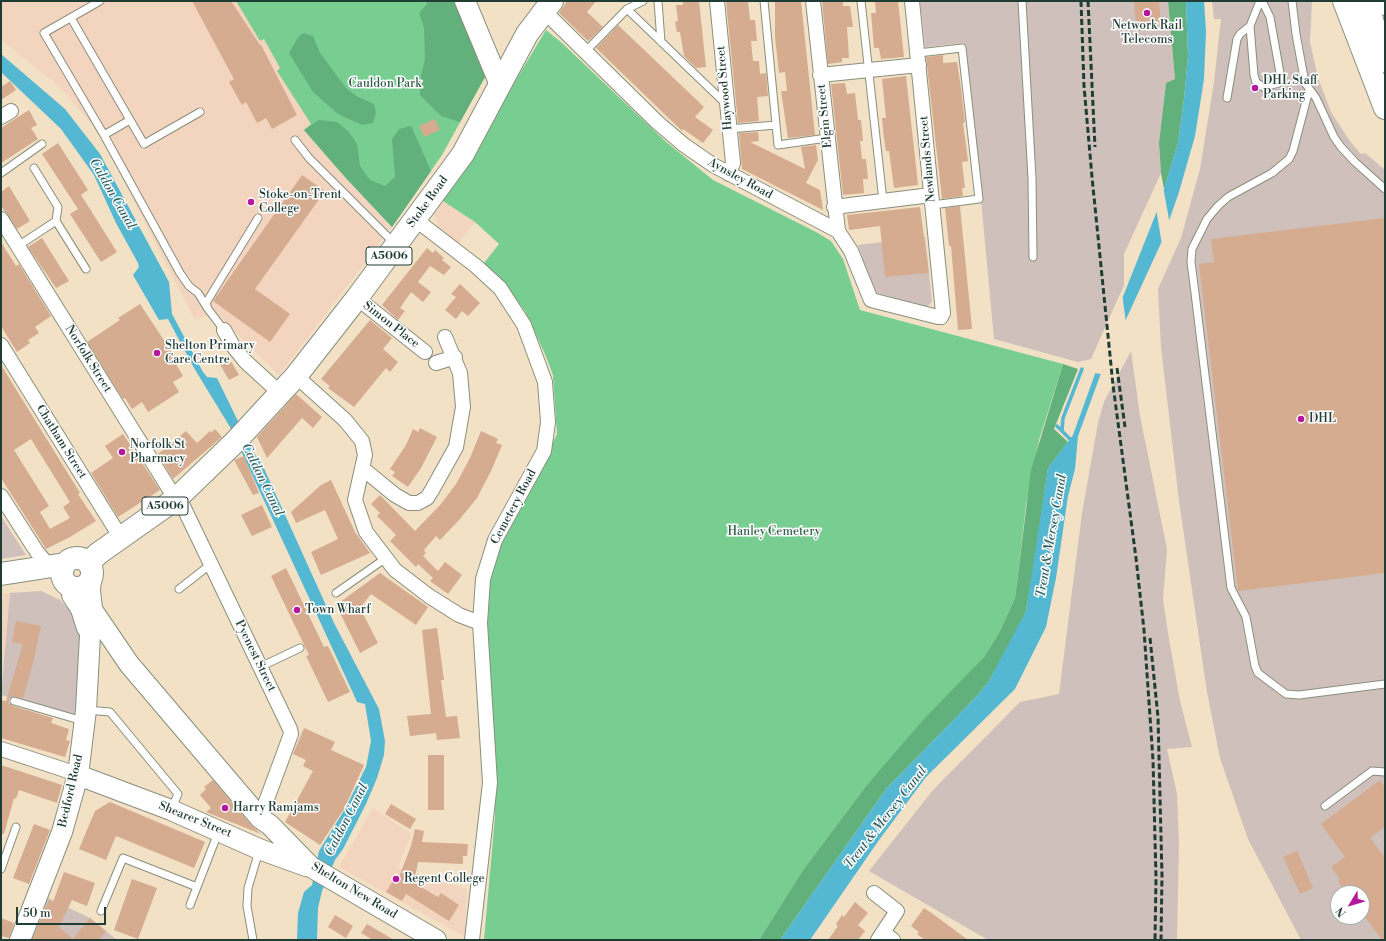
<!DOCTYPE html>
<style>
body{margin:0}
#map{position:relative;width:1386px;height:941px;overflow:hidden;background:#f2e1c5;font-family:"Libre Bodoni",serif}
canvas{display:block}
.frame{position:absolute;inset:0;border:2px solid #1f3d34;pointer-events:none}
.north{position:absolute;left:1330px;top:885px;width:40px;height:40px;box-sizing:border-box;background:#fff;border:1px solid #a5b1ae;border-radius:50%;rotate:232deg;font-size:11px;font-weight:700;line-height:16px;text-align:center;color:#1f3d34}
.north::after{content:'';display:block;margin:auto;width:14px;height:18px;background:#b5179e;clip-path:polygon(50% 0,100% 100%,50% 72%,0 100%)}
.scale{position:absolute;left:16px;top:907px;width:90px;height:18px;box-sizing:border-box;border:2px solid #1f3d34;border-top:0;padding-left:5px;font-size:12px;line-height:14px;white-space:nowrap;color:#1f3d34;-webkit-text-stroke:3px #fff;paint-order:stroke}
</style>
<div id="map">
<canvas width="1386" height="941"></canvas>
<div class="frame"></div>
<div class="north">N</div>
<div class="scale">50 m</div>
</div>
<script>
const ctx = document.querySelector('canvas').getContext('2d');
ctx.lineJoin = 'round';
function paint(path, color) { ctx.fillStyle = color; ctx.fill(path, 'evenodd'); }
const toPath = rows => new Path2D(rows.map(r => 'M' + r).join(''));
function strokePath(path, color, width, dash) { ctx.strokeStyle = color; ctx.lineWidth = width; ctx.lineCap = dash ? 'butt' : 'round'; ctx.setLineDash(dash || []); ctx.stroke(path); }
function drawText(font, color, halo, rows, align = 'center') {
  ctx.font = font + ' "Libre Bodoni",serif'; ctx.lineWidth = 3; ctx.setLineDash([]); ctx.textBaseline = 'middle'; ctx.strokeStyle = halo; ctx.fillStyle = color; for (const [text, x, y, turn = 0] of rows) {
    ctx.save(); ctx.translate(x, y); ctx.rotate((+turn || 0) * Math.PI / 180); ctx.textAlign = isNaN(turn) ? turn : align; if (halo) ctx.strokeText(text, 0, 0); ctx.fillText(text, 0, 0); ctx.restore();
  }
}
paint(toPath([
 [1,1,236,1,260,41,264,39,280,68,277,71,311,124,305,130,345,177,392,227,279,375,215,312,195,320,109,153,92,125,60,87,1,40],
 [443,201,475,222,458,244,436,228,437,219,433,214],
 [10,593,1,695,1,594],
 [373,808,411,834,398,868,467,889,465,937,339,867]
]), '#f3d4bf');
paint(toPath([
 [920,1,1168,1,1175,79,1166,83,1159,143,1161,173,1124,254,1124,285,1091,359,1078,362,994,339,974,125,964,46,964,43,925,47],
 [1212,1,1312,1,1310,42,1318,78,1331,112,1349,140,1361,154,1365,153,1385,170,1385,940,1301,940,1248,839,1220,758,1207,692,1179,501,1161,347,1158,289,1181,238,1200,169,1214,82,1221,19,1214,19],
 [1338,893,1362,893,1362,917,1338,917],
 [925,237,932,301,927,307,874,292,858,245],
 [1131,351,1140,416,1167,549,1163,599,1168,633,1180,701,1192,747,1167,749,1177,794,1179,844,1177,940,988,940,869,871,933,790,1020,702,1059,694,1082,513,1098,423,1104,402],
 [1,516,26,555,1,559],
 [41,591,60,600,74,615,79,624,81,662,75,717,1,695,10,593],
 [48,898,90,918,117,940,29,940]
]), '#cfc0bb');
paint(toPath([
 [236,1,455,1,485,77,442,155,392,227,345,177,304,130,311,124,277,71,280,68,264,39,260,41],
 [546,30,562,43,665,141,713,180,816,232,831,241,843,259,860,310,1063,364,1039,440,1026,505,1015,598,999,633,984,657,866,786,803,870,759,940,484,940,495,817,495,756,486,614,489,588,493,563,502,538,535,479,557,434,553,375,545,354,525,311,501,280,484,263,499,244,475,222,443,201]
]), '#78cd91');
paint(toPath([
 [427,1,455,1,485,77,460,122,441,116,420,95,420,81,425,59,424,28,419,13,427,4],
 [1168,1,1186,1,1188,56,1184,99,1178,143,1164,189,1161,173,1159,143,1166,83,1175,79],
 [303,33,313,36,320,53,346,88,358,97,374,104,376,113,373,123,362,125,338,114,313,92,289,53,299,36],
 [319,120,337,122,349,132,357,144,360,166,370,180,385,186,395,177,392,139,399,129,411,126,431,171,392,227,345,177,304,130],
 [1063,364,1078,369,1054,429,1068,442,1048,468,1034,566,1026,611,1021,623,989,681,977,696,886,789,780,940,759,940,803,870,866,786,924,719,984,657,999,633,1015,598,1031,470]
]), '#62b07b');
paint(toPath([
 [1186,1,1204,1,1206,32,1204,79,1195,136,1179,192,1162,241,1100,376,1078,436,1075,469,1068,496,1056,578,1046,627,1015,689,926,777,879,840,810,940,780,940,886,789,977,696,989,681,1026,611,1048,468,1073,435,1122,299,1157,211,1178,143,1184,99,1188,56],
 [1,54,65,109,100,154,169,282,172,314,203,372,207,377,217,378,253,452,262,464,334,623,379,709,385,741,384,755,377,778,366,804,343,849,335,860,322,891,318,908,317,940,297,940,298,913,304,892,312,885,319,851,345,809,366,767,371,741,365,704,357,702,353,693,230,427,194,368,168,319,159,320,133,275,139,267,138,263,116,223,94,175,61,129,1,72]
]), '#55b8d3');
paint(toPath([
 [1163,186,1170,225,1162,245,1156,208],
 [1122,293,1126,323,1101,378,1101,374,1094,373]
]), '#f2e1c5');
strokePath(toPath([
 [1057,426,1072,441],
 [1062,431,1063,418,1082,369]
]), '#55b8d3', 3.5);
paint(toPath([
 [192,1,231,1,260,45,261,45,297,115,272,129,266,118,257,123,246,102,242,105,229,82,234,79],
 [567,1,596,1,587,12,603,27,588,41,559,13],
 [683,1,699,1,706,67,696,68,684,56,680,32,677,32,675,22,678,21,676,5,683,5],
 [726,1,748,1,750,20,755,20,757,41,751,41,753,61,759,61,760,74,766,73,768,96,757,97,759,121,738,123],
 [775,1,801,1,815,135,788,138,781,91,787,91,785,72,779,73,775,37],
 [822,1,843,1,843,6,850,6,853,27,847,27,849,58,842,58,842,62,828,64],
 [875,1,898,1,904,57,881,59,879,48,874,48,871,13,876,13],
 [1134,1,1159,1,1161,25,1136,27],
 [618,25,704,107,695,117,713,130,703,143,683,129,682,131,596,48],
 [943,55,943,63,957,62,961,88,965,122,963,123,968,161,962,162,965,188,962,188,963,196,942,199,926,57],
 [906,76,918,185,894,188,889,151,886,151,884,139,882,118,886,118,882,79],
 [10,81,16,90,1,100,1,87],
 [845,83,847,94,855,93,858,120,861,120,863,141,860,141,862,159,866,159,868,179,863,179,864,193,843,195,831,84],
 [29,110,37,125,31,128,38,139,1,163,1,128],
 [435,119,440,130,424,137,419,126],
 [758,132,759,141,750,142,805,169,801,147,816,145,818,160,806,183,820,190,823,210,742,169,739,133],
 [58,143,88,190,81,195,117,252,101,262,70,214,78,209,42,154],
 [302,175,325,191,255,289,290,314,270,342,213,301],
 [9,186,30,221,17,229,1,206,1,192],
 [960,206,972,329,958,330,951,246,949,246,945,208],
 [920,207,929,273,885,277,880,226,849,230,847,215],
 [1385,218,1385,573,1238,591,1199,264,1214,262,1211,239],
 [42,238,69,281,56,288,28,247],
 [1,242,16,266,19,264,51,316,35,327,39,333,28,340,30,343,17,352,1,326],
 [427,248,433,253,435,250,444,258,442,260,451,267,444,275,430,266,418,282,431,292,423,302,411,292,400,308,405,311,398,320,382,305],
 [460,284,480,303,468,316,462,311,456,319,445,310,456,297,451,294],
 [140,304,179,363,176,364,183,376,173,382,179,392,148,412,142,402,132,409,125,398,123,399,87,342,120,320,118,318],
 [370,320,392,338,383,349,398,362,390,372,386,368,354,407,328,388,330,386,321,379],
 [228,356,239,375,229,380,218,361],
 [1,365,80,493,78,494,96,521,70,537,46,549,1,478],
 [31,439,70,502,63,507,70,518,50,529,40,512,49,506,14,450],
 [296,394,322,417,313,428,302,418,267,458,257,437],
 [420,428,437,437,421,468,408,487,392,476,395,472,390,469,406,445,413,429,418,432],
 [215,429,222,437,173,479,158,454,186,431,197,443,210,431,212,432],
 [481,431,498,439,496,443,502,445,492,469,477,498,459,520,440,540,436,536,424,550,426,553,423,556,438,571,445,562,462,575,448,594,430,581,433,578,418,564,416,567,390,541,396,535,377,516,380,513,371,504,380,495,415,531,441,504,456,484,470,458],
 [123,434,160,490,118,517,91,473,113,458,105,446],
 [244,456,259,493,253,495,234,460],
 [331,480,355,532,370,553,321,575,311,552,338,539,325,510,296,523,291,512,321,485],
 [262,505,272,527,252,536,241,515],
 [286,568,324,647,328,646,350,692,328,702,306,656,309,655,271,576],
 [380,573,428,607,416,625,371,594,360,608,378,643,360,653,336,605],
 [16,621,41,626,33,663,23,698,12,696,9,699,9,703,13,706,53,718,51,723,69,729,66,740,70,741,65,757,1,738,1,700,6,701,23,644,12,642],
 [437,628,444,680,441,680,446,717,457,716,460,738,437,740,436,733,410,736,407,716,431,714,422,630],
 [304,728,335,742,331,750,364,765,344,809,320,845,285,822,313,771,303,766,306,760,293,754],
 [428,755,444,755,444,810,428,810],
 [1,765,62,785,57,803,19,790,16,799,14,798,4,834,1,834],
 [213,780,251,825,261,834,206,812,211,808,200,795,206,789,204,787],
 [1380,780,1385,787,1385,827,1370,838,1385,858,1385,940,1382,940,1362,913,1362,893,1347,893,1338,881,1340,879,1331,867,1345,857,1321,824],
 [110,802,205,842,194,868,116,836,106,860,79,849,95,811],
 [391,804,416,819,410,829,385,814],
 [34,824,50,830,29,884,13,878],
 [415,829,424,831,422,842,468,844,467,856,463,856,463,864,418,862,414,883,438,897,441,893,459,905,449,921,406,894,402,901,386,892,396,876,399,877,411,846],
 [1297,851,1313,888,1300,894,1283,857],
 [64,872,95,883,87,906,72,900,59,927,73,939,90,918,106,931,99,940,32,940,49,900,53,902],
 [132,879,157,888,138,939,114,930],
 [855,902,868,913,858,925,865,931,858,940,828,940,838,926,836,924,842,915,844,917],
 [924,908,933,914,968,940,925,940,917,934,919,932,911,926],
 [335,915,353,926,346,938,328,927],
 [1,918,14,923,9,938,1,936],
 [367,924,394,940,373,940,361,933]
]), '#d5ac90');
const lane = toPath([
 [100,1,44,33,104,135,130,120],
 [643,1,627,9,726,104],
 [658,1,661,42],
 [764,1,778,145,827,138],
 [861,1,883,201],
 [1022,1,1032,178,1033,257],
 [1260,1,1250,26,1254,75,1256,82,1263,87,1279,83,1280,73,1270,17,1262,1],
 [1292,1,1296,34,1305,83,1316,98,1334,137,1341,147,1355,162,1385,189],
 [71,18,144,144,200,112],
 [586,51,627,9],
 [918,53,962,48,979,199,932,205],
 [1309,90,1293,151,1289,159,1272,173,1228,197,1218,206,1207,219,1192,249,1191,262,1195,293,1231,588,1246,617,1255,666,1258,673,1286,694,1299,695,1385,684],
 [1227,98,1237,39,1240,34,1250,26],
 [729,129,776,125],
 [104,135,180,273,189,286,198,293,208,309],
 [295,140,309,158,395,244],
 [34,168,58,207,56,221],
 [1,173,42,144],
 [18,246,56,221,86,269],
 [224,330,208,309,206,303,258,218],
 [179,589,211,564],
 [336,593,386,558],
 [260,667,300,648],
 [14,701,83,721],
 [87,710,110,712,178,794,172,808],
 [1325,806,1372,771,1385,772],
 [1,869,16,827],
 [190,905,218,833],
 [101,911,123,858,197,887],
 [253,940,247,906,248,888,259,851]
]);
const street = toPath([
 [717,1,733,163,729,174],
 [813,1,838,231],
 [544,11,657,122,684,145,713,165,838,231,851,251,871,300,938,317,941,317,943,313,912,1],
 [820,75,919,65],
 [1,117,11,111],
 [834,207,931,195],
 [1,219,170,490,183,506,290,729,291,734,260,818],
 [416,220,476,266,500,288,524,325,545,382,548,422,544,451,495,540,483,579,480,623,490,783,472,940],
 [357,298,425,352],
 [224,330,233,346,245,361,281,394],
 [1,345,121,538],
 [436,363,455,357],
 [296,376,345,420,362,441,365,455,355,500,366,532,395,570,429,596,459,615,480,623],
 [362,468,395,495,409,503,418,503,427,498,432,490,456,447,463,407,460,373,445,337],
 [1,496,37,552,48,565],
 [1,749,71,772],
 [874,893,897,911,878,940],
 [883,932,893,940]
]);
const secondary = toPath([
 [465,1,500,85],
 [72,587,72,595,81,609,87,628],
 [93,611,129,664,260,818,270,825,311,867,436,940],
 [78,775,171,810,259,849,306,866],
 [20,940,62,832,78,775,86,710,90,635,94,625,90,591,91,577]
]);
const primary = toPath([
 '62 573a15 15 0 1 1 30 0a15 15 0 1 1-30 0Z',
 [88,563,99,553,177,498,235,442,296,376,357,298,463,154,527,34,552,1],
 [1,574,65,564]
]);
const highway = toPath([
 [1344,1,1385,108],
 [1366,1,1385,61],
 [1384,1,1385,4]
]);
strokePath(lane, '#888f7c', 9);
strokePath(street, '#888f7c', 16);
strokePath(secondary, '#888f7c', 22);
strokePath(primary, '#888f7c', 24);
strokePath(highway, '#888f7c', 24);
strokePath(lane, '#fff', 7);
strokePath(street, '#fff', 14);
strokePath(secondary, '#fff', 20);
strokePath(primary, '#fff', 22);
strokePath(highway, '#fff', 22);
strokePath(toPath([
 [1081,1,1084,86,1092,177,1113,385,1136,558,1144,630,1153,760,1156,878,1155,940],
 [1088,1,1095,147],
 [1117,368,1125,427],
 [1150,638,1158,717,1162,876,1161,940]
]), '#1f3d34', 3, [6, 3]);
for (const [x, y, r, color] of [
 [1147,13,4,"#b5179e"],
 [1255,88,4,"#b5179e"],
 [251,202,4,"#b5179e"],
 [157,353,4,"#b5179e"],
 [1301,419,4,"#b5179e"],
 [122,452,4,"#b5179e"],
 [297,610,4,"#b5179e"],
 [225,808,4,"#b5179e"],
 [396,879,4,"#b5179e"]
]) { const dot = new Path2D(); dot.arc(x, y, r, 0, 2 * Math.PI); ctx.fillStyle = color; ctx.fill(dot); strokePath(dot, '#fff', 1.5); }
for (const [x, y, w] of [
 [389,256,46],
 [165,506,46]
]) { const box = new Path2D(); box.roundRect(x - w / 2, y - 9, w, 18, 3); ctx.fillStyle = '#fff'; ctx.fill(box); strokePath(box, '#1f3d34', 1); }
drawText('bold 11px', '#1f3d34', null, [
 ["A5006",389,256],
 ["A5006",165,506]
]);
drawText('12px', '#1f3d34', '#fff', [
 ["Network Rail",1147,26,"center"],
 ["Telecoms",1147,40,"center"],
 ["DHL Staff",1263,81],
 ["Parking",1263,95],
 ["Stoke-on-Trent",259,195],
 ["College",259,209],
 ["Shelton Primary",165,346],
 ["Care Centre",165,360],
 ["DHL",1309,419],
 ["Norfolk St",130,445],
 ["Pharmacy",130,459],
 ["Town Wharf",305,610],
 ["Harry Ramjams",233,808],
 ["Regent College",404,879]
], 'left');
drawText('12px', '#35614b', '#fff', [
 ["Cauldon Park",385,84],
 ["Hanley Cemetery",774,532]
]);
drawText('12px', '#1f3d34', '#fff', [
 ["Haywood Street",725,88,-95],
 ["Elgin Street",825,116,-96],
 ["Newlands Street",928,159,-95],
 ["Aynsley Road",740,179,29],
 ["Stoke Road",428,202,-54],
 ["Simon Place",391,325,38],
 ["Norfolk Street",88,359,58],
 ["Chatham Street",61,442,58],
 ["Cemetery Road",514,507,-62],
 ["Pyenest Street",255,656,64],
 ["Bedford Road",71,791,-77],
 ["Shearer Street",195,820,22],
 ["Shelton New Road",354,891,31]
]);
drawText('italic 13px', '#2f6264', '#fff', [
 ["Caldon Canal",112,194,60],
 ["Caldon Canal",262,480,64],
 ["Trent & Mersey Canal",1052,536,-80],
 ["Trent & Mersey Canal",886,818,-52],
 ["Caldon Canal",347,820,-63]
]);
</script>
